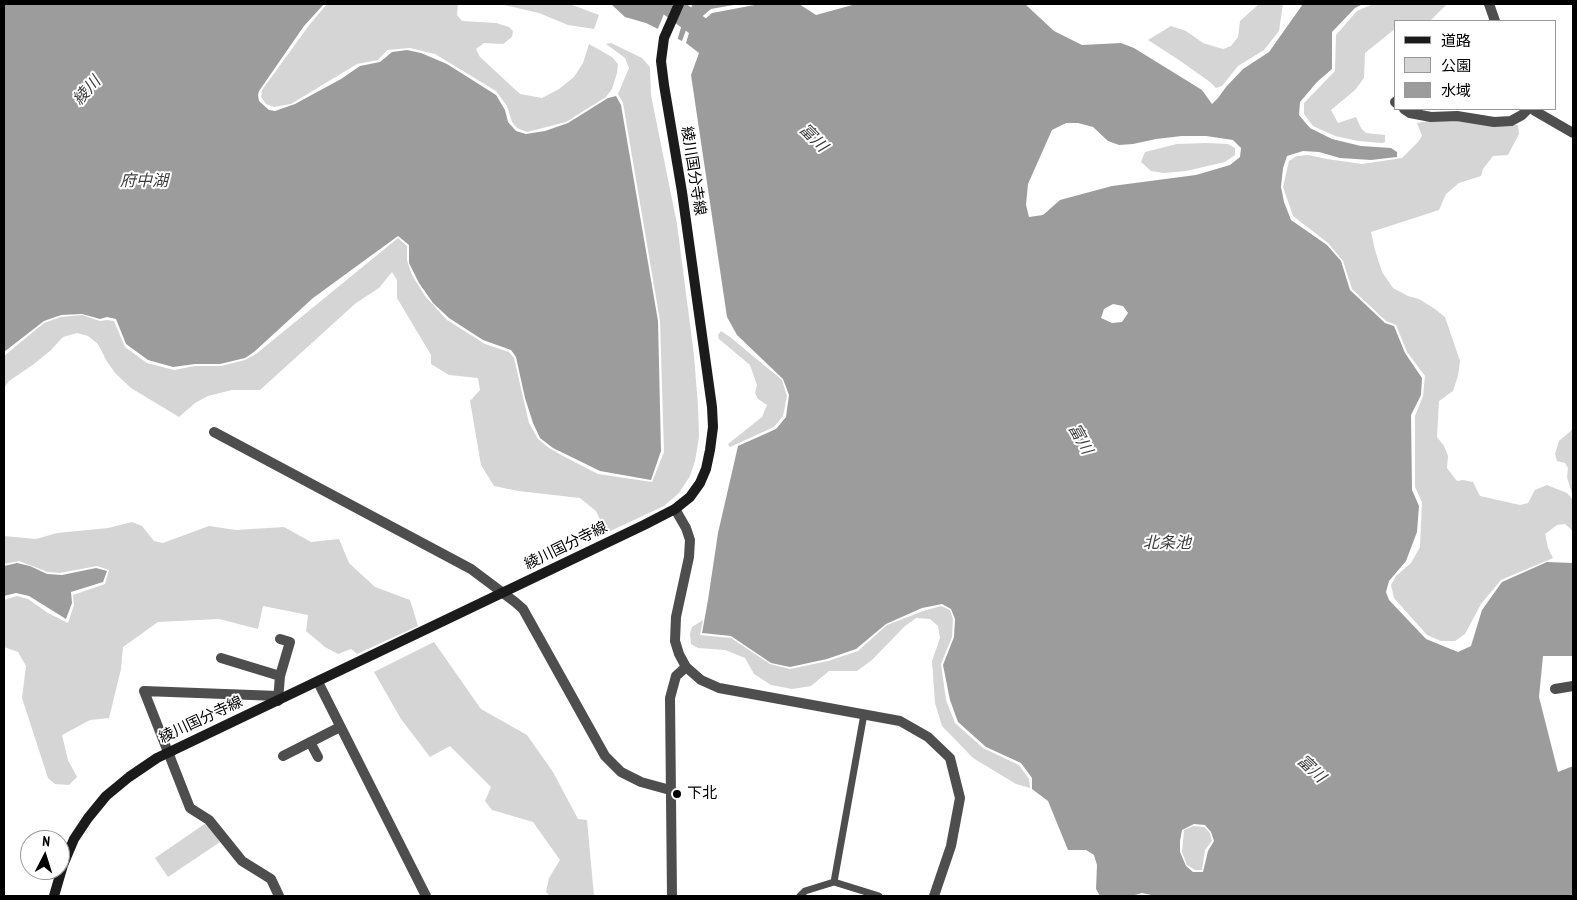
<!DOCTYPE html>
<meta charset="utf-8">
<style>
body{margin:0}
#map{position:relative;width:1577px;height:900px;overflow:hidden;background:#fff;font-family:"PT Sans Narrow","Noto Sans JP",sans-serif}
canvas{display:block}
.frame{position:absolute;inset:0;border:5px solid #000;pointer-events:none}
.legend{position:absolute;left:1394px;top:20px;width:162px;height:90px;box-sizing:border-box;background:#fff;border:1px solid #999;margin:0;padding:6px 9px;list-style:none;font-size:15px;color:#000}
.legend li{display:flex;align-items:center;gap:10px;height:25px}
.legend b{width:25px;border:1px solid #999}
.north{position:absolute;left:20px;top:830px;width:50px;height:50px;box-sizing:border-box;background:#fff;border:1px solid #999;border-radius:50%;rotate:5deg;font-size:14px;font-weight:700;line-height:20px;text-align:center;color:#000}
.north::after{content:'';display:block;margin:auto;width:18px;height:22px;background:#000;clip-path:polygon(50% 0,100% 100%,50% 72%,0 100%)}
</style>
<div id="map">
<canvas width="1577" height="900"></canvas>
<div class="frame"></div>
<ul class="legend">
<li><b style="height:6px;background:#1b1b1b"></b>道路</li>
<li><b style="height:14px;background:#d5d5d5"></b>公園</li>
<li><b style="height:14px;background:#9c9c9c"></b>水域</li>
</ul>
<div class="north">N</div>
</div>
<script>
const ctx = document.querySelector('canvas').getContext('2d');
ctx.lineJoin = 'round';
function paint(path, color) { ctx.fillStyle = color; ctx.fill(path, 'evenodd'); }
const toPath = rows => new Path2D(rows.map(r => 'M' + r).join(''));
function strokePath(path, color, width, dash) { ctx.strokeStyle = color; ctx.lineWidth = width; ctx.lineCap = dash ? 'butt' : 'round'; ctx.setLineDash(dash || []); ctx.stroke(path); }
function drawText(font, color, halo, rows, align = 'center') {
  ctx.font = font + ' "PT Sans Narrow","Noto Sans JP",sans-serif'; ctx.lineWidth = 4; ctx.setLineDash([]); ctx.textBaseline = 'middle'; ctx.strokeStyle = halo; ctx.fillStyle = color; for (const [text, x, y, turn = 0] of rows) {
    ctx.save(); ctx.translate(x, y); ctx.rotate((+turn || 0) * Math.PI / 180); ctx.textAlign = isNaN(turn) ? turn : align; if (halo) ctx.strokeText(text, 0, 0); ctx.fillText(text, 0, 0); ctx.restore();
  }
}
paint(toPath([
 [327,4,458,4,457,15,462,21,496,23,509,27,513,31,512,37,503,44,484,43,476,49,480,57,520,94,542,98,559,89,574,77,583,63,589,44,612,57,618,64,617,73,612,89,606,97,566,122,527,132,517,128,512,122,507,106,496,91,435,54,410,48,387,50,378,60,357,64,291,104,274,107,266,104,261,97,262,90,310,24],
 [500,4,570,4,599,15,594,29,568,25,539,13],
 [1259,4,1283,4,1279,31,1264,50,1238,66,1222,86,1216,88,1210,82,1179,60,1148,40,1171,26,1186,31,1203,43,1223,49,1231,46,1238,37,1240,21],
 [1373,4,1447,4,1430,21,1396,21,1396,28,1365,53,1364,78,1355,90,1331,110,1338,123,1356,117,1361,128,1366,133,1385,135,1385,142,1382,143,1358,141,1335,136,1313,126,1304,114,1304,103,1335,71,1336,35,1357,11],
 [611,43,642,58,650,67,651,95,677,224,694,355,698,406,699,437,695,461,690,476,679,493,664,506,606,533,596,511,580,498,518,491,494,486,481,465,470,401,480,390,478,378,449,375,431,364,431,355,397,298,397,280,392,272,379,288,356,303,260,390,232,390,208,396,195,403,179,417,131,388,115,373,106,360,98,344,88,336,77,333,63,337,51,350,34,364,9,381,4,388,4,356,44,323,61,317,82,315,100,321,107,320,114,321,125,347,147,363,174,370,195,366,221,366,245,360,256,354,398,238,407,246,407,260,412,275,425,296,447,320,485,344,509,352,514,358,529,423,538,439,549,448,563,456,598,474,652,482,664,452,660,321,623,103,618,94,629,68,625,58,606,44],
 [1439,119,1501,125,1518,125,1519,134,1508,155,1493,156,1483,169,1481,176,1459,183,1446,194,1439,210,1371,232,1375,250,1382,272,1393,288,1408,296,1419,299,1435,309,1445,317,1460,361,1458,376,1453,391,1439,401,1437,437,1444,446,1448,456,1447,468,1457,481,1463,480,1473,482,1480,496,1520,505,1528,503,1535,490,1547,485,1567,493,1573,500,1573,531,1565,524,1557,525,1545,534,1548,548,1553,558,1501,580,1481,604,1465,634,1455,641,1441,641,1427,635,1394,598,1391,585,1396,576,1411,563,1420,547,1422,502,1415,487,1415,416,1423,396,1425,376,1407,352,1396,325,1386,321,1352,289,1343,261,1328,243,1293,216,1283,187,1289,161,1297,156,1308,155,1327,159,1362,164,1402,158,1418,142,1422,136,1417,123],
 [1207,143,1228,144,1235,148,1235,155,1225,162,1186,171,1164,173,1151,171,1141,162,1145,152,1177,144],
 [721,331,730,337,782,380,787,396,783,416,774,427,730,447,728,444,762,417,767,405,758,399,755,393,757,385,750,365,719,339,718,335],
 [1573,429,1573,497,1567,477,1568,468,1565,463,1557,461,1555,454,1559,441],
 [132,522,142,526,154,541,163,543,209,526,236,530,284,527,311,542,339,539,349,563,375,587,410,600,418,626,357,654,351,649,338,654,325,647,306,631,308,615,263,606,258,629,219,619,158,622,123,647,121,669,109,718,90,720,62,735,68,760,77,777,69,785,55,784,48,778,22,698,26,666,18,652,4,647,4,600,17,596,28,599,48,613,68,623,74,605,73,595,105,584,109,570,97,566,60,573,48,572,19,561,4,564,4,536,36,539,57,533,108,528],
 [941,606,950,610,953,619,952,637,941,664,946,700,955,723,983,748,1019,765,1029,779,1030,788,1016,784,973,758,942,726,935,703,932,661,940,638,938,626,930,619,916,618,905,626,872,660,857,671,829,671,811,686,792,689,771,685,754,674,745,658,725,650,698,648,691,644,690,634,692,627,703,620,700,635,731,638,770,664,790,669,828,661,858,651,887,625,923,611],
 [434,642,481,709,527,735,553,772,578,819,587,820,594,896,550,896,546,892,549,878,560,860,533,822,492,810,485,801,491,787,450,746,430,757,401,719,374,672],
 [206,823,220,842,168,877,155,858],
 [1193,826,1204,827,1210,833,1212,841,1205,850,1202,870,1195,870,1187,865,1182,852,1184,830]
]), '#d5d5d5');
paint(toPath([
 [4,4,324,4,304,26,259,91,258,95,259,101,269,110,275,111,295,104,341,79,360,66,380,62,392,52,407,50,421,53,447,64,496,95,505,110,508,122,516,131,526,134,545,131,568,123,608,98,616,96,621,105,658,321,661,451,651,480,600,471,553,448,540,438,533,423,525,398,516,357,511,350,483,340,449,318,433,303,419,283,409,263,409,245,398,236,313,298,254,352,245,358,220,364,195,364,173,367,148,360,126,344,116,319,107,317,100,319,82,314,61,315,44,321,4,352],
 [611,4,739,4,711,9,686,30,682,41,646,23,625,17],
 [760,4,799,4,816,15,856,4,1025,4,1054,31,1082,45,1121,43,1134,48,1202,90,1212,104,1218,98,1226,87,1243,69,1269,52,1303,4,1363,4,1355,8,1332,32,1332,69,1317,82,1300,102,1299,115,1310,128,1332,139,1361,146,1391,148,1397,152,1397,157,1371,160,1340,158,1319,152,1303,151,1287,156,1283,168,1281,187,1284,202,1291,220,1327,245,1341,261,1350,290,1385,323,1394,326,1405,353,1422,378,1421,395,1411,415,1412,490,1419,506,1417,532,1406,561,1389,581,1386,592,1389,600,1426,639,1458,652,1471,646,1482,610,1502,582,1547,562,1573,563,1573,656,1543,656,1539,697,1558,772,1573,766,1573,896,1156,896,1142,893,1131,896,1100,896,1096,889,1097,865,1094,855,1086,850,1068,850,1048,801,1032,789,1032,778,1021,763,986,747,958,722,950,700,943,665,954,637,955,619,951,609,942,604,922,608,886,624,856,649,827,659,790,667,771,663,731,636,702,633,708,600,718,533,738,446,776,429,786,417,789,395,783,379,737,335,727,317,691,75,699,53,686,43,689,33,712,13],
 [1066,123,1078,123,1093,127,1108,141,1119,145,1133,144,1156,139,1182,136,1206,136,1233,140,1241,148,1240,157,1230,165,1196,175,1112,186,1060,200,1043,215,1029,217,1026,205,1028,184,1052,130],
 [1113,304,1123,306,1128,313,1122,322,1112,323,1101,318,1104,309],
 [1194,824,1205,825,1211,832,1214,841,1208,851,1203,872,1193,872,1186,866,1180,852,1180,841,1182,830],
 [17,563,30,566,47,574,62,575,96,568,107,571,103,582,71,592,72,603,66,619,29,596,16,593,4,596,4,566]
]), '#9c9c9c');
paint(toPath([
 [668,4,693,4,682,24,677,41,657,31]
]), '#fff');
strokePath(toPath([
 [668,4,714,38,721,45]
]), '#9c9c9c', 22);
strokePath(toPath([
 [834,882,879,896],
 [800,896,805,891,834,882,864,714]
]), '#4e4e4e', 7);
strokePath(toPath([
 [1489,4,1495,21],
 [1395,102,1396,103],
 [1404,109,1410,113,1431,117,1457,116,1494,122,1511,121,1522,115,1528,109],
 [1533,109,1535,111,1573,133],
 [214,432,471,569,515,602,523,609,605,756,621,772,641,782,670,790],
 [221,658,280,676],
 [318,682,426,896],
 [1555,689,1573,686],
 [278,696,144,691,190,808,209,820,242,861,271,879,279,896],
 [278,701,280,676,290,642,280,639],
 [310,742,318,757],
 [283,756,340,727],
 [672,896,670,698,676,676,686,667]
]), '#4e4e4e', 10);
strokePath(toPath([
 [675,509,686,528,690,540,689,557,676,617,675,641,679,654,686,667,701,680,719,688,900,721,928,737,950,758,960,798,951,846,934,896]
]), '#4e4e4e', 10);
strokePath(toPath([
 [54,896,63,865,74,839,88,818,106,796,129,777,157,758,644,525,675,509,690,497,700,483,706,469,710,450,713,427,712,407,682,192,664,85,661,61,664,38,679,4]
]), '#1b1b1b', 10);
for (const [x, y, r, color] of [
 [677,794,5,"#000"]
]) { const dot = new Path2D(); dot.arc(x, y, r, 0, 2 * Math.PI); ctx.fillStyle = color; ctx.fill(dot); strokePath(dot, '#fff', 2); }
drawText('15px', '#000', '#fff', [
 ["綾川国分寺線",693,171,81],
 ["綾川国分寺線",566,546,-26],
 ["綾川国分寺線",201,720,-25]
]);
drawText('15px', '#000', '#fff', [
 ["下北",687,794]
], 'left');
drawText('italic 16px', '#3d3d3d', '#fff', [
 ["綾川",87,91,-48],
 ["富川",813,138,45],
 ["府中湖",144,181],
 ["富川",1080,439,61],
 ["北条池",1167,543],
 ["富川",1311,769,43]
]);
</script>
